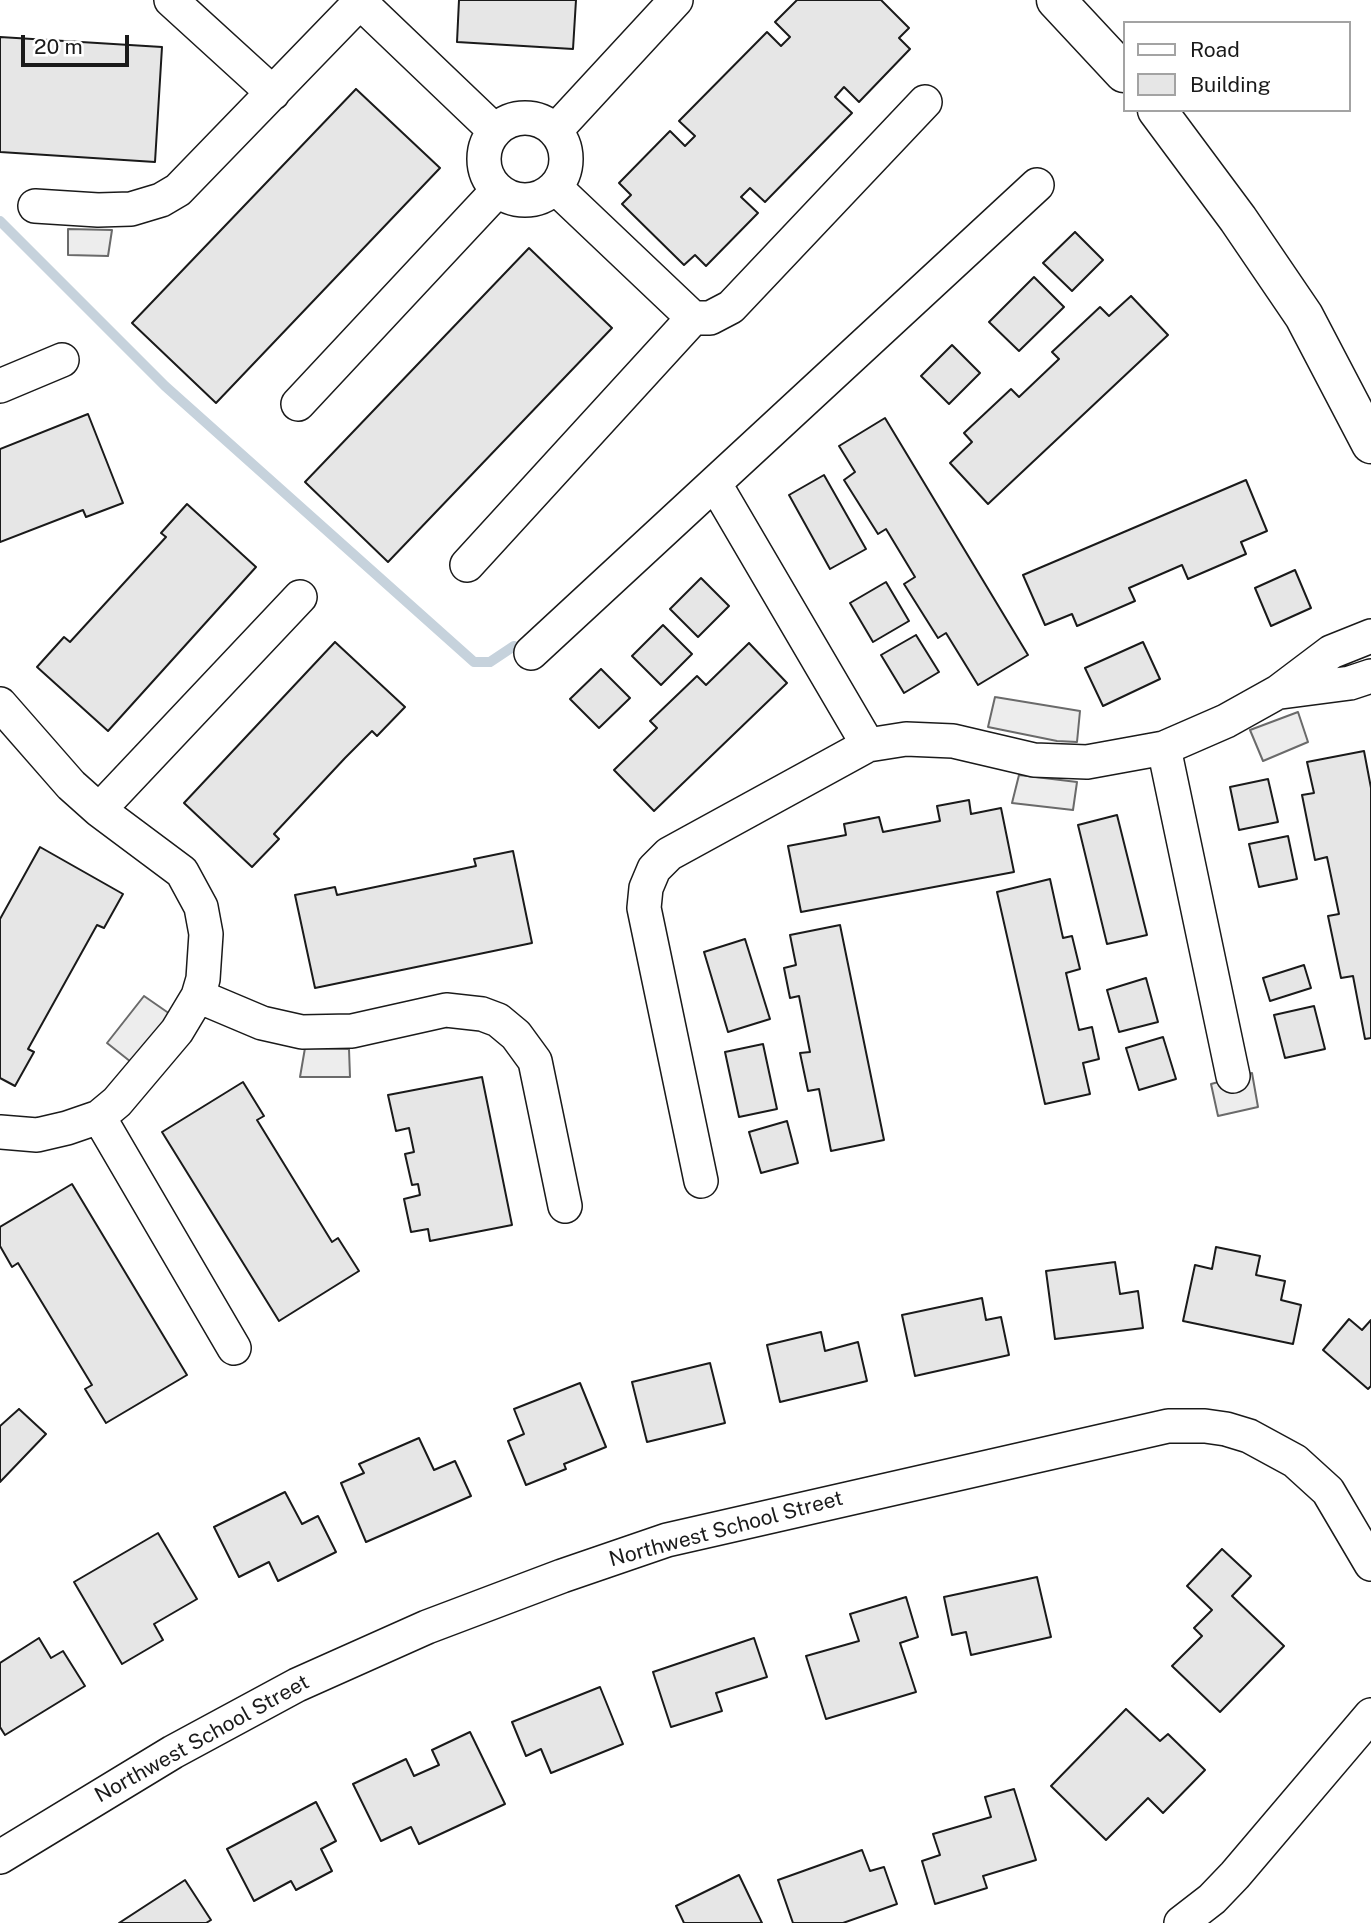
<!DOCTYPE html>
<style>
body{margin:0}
#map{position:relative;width:1371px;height:1923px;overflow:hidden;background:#fff;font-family:"Public Sans",sans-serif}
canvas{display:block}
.legend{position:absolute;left:1123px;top:21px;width:228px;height:91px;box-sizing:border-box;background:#fff;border:2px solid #a3a3a3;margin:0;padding:9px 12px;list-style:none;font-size:21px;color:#1a1a1a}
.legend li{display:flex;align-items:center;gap:14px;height:35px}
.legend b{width:35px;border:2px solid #a3a3a3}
.scale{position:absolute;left:21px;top:35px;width:108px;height:32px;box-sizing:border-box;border:4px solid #1a1a1a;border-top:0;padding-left:9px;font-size:21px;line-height:24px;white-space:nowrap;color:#1a1a1a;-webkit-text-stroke:5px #fff;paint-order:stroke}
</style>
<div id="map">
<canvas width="1371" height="1923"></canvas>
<ul class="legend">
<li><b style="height:9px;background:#fff"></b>Road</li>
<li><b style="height:19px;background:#e6e6e6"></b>Building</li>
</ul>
<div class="scale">20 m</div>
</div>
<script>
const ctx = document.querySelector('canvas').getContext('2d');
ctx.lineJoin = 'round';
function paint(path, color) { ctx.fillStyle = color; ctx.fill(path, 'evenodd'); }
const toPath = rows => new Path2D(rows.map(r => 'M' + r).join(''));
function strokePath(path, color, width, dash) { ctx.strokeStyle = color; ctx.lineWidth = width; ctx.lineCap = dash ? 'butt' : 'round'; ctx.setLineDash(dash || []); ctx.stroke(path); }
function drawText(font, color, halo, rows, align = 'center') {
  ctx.font = font + ' "Public Sans",sans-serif'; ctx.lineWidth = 5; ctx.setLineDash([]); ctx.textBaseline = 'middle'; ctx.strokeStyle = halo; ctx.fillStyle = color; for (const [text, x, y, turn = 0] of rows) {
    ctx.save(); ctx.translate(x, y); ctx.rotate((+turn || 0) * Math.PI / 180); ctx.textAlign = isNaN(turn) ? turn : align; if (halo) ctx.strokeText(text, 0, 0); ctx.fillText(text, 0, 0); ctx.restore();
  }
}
const parking = toPath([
 [68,229,112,230,108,256,68,255,68,229],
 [995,697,1080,711,1077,742,1057,741,988,727,995,697],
 [1298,712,1308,742,1263,761,1250,730,1298,712],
 [1019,775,1077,782,1073,810,1012,803,1019,775],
 [144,996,170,1014,131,1062,107,1043,144,996],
 [305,1048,349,1049,350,1077,300,1077,305,1048],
 [1252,1073,1258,1107,1218,1116,1211,1084,1252,1073]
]);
paint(parking, '#ededed');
strokePath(parking, '#6a6a6a', 2);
strokePath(toPath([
 [0,221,165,386,474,662,490,662,514,646]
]), '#c6d2dc', 10);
const building = toPath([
 [459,0,576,0,573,49,457,42,459,0],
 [797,0,881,0,909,28,899,38,910,49,859,102,844,87,835,97,852,113,765,202,750,188,741,197,758,213,706,266,695,255,684,265,622,204,631,195,619,183,670,131,685,146,695,136,679,121,767,32,781,46,790,37,775,22,797,0],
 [0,37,162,47,155,162,0,152,0,37],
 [356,89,440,168,216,403,132,323,356,89],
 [1075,232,1103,260,1072,291,1043,263,1075,232],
 [529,248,612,328,388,562,305,482,529,248],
 [1034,277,1064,307,1019,351,989,322,1034,277],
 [1131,296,1168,335,988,504,950,463,972,442,964,433,1011,389,1019,397,1059,359,1052,352,1100,307,1109,316,1131,296],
 [952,345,980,373,949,404,921,376,952,345],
 [88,414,123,503,86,517,83,510,0,542,0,449,88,414],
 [885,418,1028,655,978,685,946,633,938,638,904,584,915,577,886,529,878,534,844,480,855,472,839,446,885,418],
 [824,475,866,549,830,569,789,495,824,475],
 [1246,480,1267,531,1241,542,1246,554,1188,579,1182,565,1129,588,1135,601,1077,626,1072,614,1045,625,1023,575,1246,480],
 [187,504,256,567,108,731,37,667,64,637,70,642,166,537,161,533,187,504],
 [1295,570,1311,608,1271,626,1255,588,1295,570],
 [701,578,729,606,698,637,670,609,701,578],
 [886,582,909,621,873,642,850,603,886,582],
 [663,625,692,654,661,685,632,656,663,625],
 [916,635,939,672,904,693,881,655,916,635],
 [335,642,405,707,377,736,372,731,345,758,274,834,279,839,252,867,184,803,335,642],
 [1143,642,1160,679,1103,706,1085,668,1143,642],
 [749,643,787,683,654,811,614,770,657,728,650,721,697,676,706,685,749,643],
 [601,669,630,698,599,728,570,699,601,669],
 [1364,751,1371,788,1371,1038,1365,1039,1353,976,1341,978,1328,916,1339,914,1327,857,1315,860,1302,795,1314,793,1307,762,1364,751],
 [1268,779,1278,822,1239,830,1230,787,1268,779],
 [969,800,971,814,1001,808,1014,872,801,912,788,846,846,835,844,824,879,817,883,832,940,821,937,806,969,800],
 [1117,815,1147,935,1107,944,1078,825,1117,815],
 [1288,836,1297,879,1259,887,1249,844,1288,836],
 [40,847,123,894,104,928,97,925,28,1049,34,1052,15,1086,0,1078,0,919,40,847],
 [513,851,532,943,315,988,295,895,335,887,337,895,476,866,474,859,513,851],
 [1050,879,1063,938,1072,936,1080,969,1066,973,1079,1030,1092,1027,1099,1059,1083,1063,1090,1094,1045,1104,997,892,1050,879],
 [840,925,884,1140,831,1151,819,1089,808,1091,800,1053,810,1052,799,996,790,998,784,968,796,965,790,935,840,925],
 [745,939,770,1019,728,1032,704,952,745,939],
 [1304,965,1311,988,1270,1001,1263,978,1304,965],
 [1146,978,1158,1022,1119,1032,1107,990,1146,978],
 [1314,1006,1325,1049,1285,1058,1274,1015,1314,1006],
 [1163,1037,1176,1079,1139,1090,1126,1048,1163,1037],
 [763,1044,777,1109,739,1117,725,1052,763,1044],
 [482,1077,512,1225,430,1241,428,1229,411,1232,404,1199,420,1195,418,1184,412,1185,405,1154,414,1152,409,1128,396,1131,388,1095,482,1077],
 [243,1082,264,1116,257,1120,332,1242,338,1238,359,1271,279,1321,162,1132,243,1082],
 [787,1121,798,1163,761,1173,749,1132,787,1121],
 [72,1184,187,1375,106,1423,85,1389,92,1385,18,1263,12,1267,0,1246,0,1227,72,1184],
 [1216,1247,1260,1256,1256,1275,1285,1281,1281,1300,1301,1305,1293,1344,1183,1321,1195,1265,1212,1269,1216,1247],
 [1115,1262,1120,1294,1138,1291,1143,1328,1055,1339,1046,1271,1115,1262],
 [982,1298,986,1320,1001,1317,1009,1355,915,1376,902,1315,982,1298],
 [1349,1319,1362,1330,1371,1320,1371,1386,1368,1389,1323,1350,1349,1319],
 [821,1332,825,1351,858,1342,867,1381,780,1402,767,1345,821,1332],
 [710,1363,725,1423,647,1442,632,1382,710,1363],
 [580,1383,606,1447,564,1464,566,1469,526,1485,508,1441,524,1434,514,1409,580,1383],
 [19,1409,46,1434,0,1482,0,1426,19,1409],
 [419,1438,434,1470,455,1461,471,1496,366,1542,341,1483,364,1473,359,1464,419,1438],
 [285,1492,302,1524,318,1516,336,1552,278,1581,269,1562,239,1577,214,1527,285,1492],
 [158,1533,197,1599,154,1624,163,1640,122,1664,74,1582,158,1533],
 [1222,1549,1251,1576,1232,1596,1284,1646,1220,1712,1172,1666,1202,1636,1194,1628,1212,1610,1187,1586,1222,1549],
 [1037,1577,1051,1637,971,1655,966,1632,952,1635,944,1597,1037,1577],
 [906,1597,918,1637,900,1643,916,1692,826,1719,806,1656,859,1641,850,1614,906,1597],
 [39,1638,51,1658,63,1651,85,1686,5,1735,0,1727,0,1663,39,1638],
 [754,1638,767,1677,716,1693,722,1711,671,1727,653,1672,754,1638],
 [600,1687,623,1744,551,1773,541,1749,526,1756,512,1722,600,1687],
 [1126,1709,1160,1741,1168,1734,1205,1770,1163,1813,1148,1798,1106,1840,1051,1786,1126,1709],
 [470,1732,505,1804,419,1844,411,1827,381,1841,353,1784,406,1759,414,1776,439,1765,432,1750,470,1732],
 [1014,1789,1036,1860,983,1876,987,1888,935,1904,922,1861,940,1855,933,1834,991,1817,985,1797,1014,1789],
 [316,1802,336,1841,321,1849,332,1871,296,1890,291,1881,254,1901,227,1849,316,1802],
 [862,1850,870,1871,884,1867,897,1904,843,1923,793,1923,778,1880,862,1850],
 [739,1875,762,1923,684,1923,676,1906,739,1875],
 [185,1880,211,1920,206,1923,119,1923,185,1880]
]);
paint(building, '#e6e6e6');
strokePath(building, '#1a1a1a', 2);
const street = toPath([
 [171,0,273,93],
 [360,2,495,131],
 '484 159a41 41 0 1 1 82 0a41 41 0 1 1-82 0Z',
 [555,131,676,0],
 [556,188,693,318],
 [35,206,98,210,131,209,161,200,178,190,362,0],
 [0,386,62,360],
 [298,404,497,191],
 [715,484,868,745],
 [467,565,693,318,710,318,731,307,925,102],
 [531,653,1037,185],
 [1281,692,1350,683,1371,676],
 [0,704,71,785,99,810,182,872,201,907,206,934,203,979,198,996,177,1031,117,1102,99,1117,67,1128,37,1135,0,1132],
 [1164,748,1233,1076],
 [99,810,300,597],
 [198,996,262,1023,302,1032,352,1031,446,1010,482,1014,498,1020,516,1035,535,1061,565,1206],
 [99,1117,234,1348],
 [701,1181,644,908,646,888,654,869,669,854,868,745,906,739,953,741,1034,760,1087,762,1164,748,1226,721,1278,692,1331,652,1371,636],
 [0,1857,173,1752,297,1685,427,1627,562,1576,667,1540,1168,1426,1205,1426,1226,1429,1249,1436,1295,1461,1328,1491,1371,1564],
 [1181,1923,1212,1899,1235,1875,1371,1715]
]);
const secondary = toPath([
 [1056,0,1124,73],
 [1157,110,1238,219,1304,316,1371,444]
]);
strokePath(street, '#1a1a1a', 36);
strokePath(secondary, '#1a1a1a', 41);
strokePath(street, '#fff', 33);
strokePath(secondary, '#fff', 38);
drawText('21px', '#1a1a1a', '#fff', [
 ["Northwest School Street",726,1529,-15],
 ["Northwest School Street",202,1739,-29]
]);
</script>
